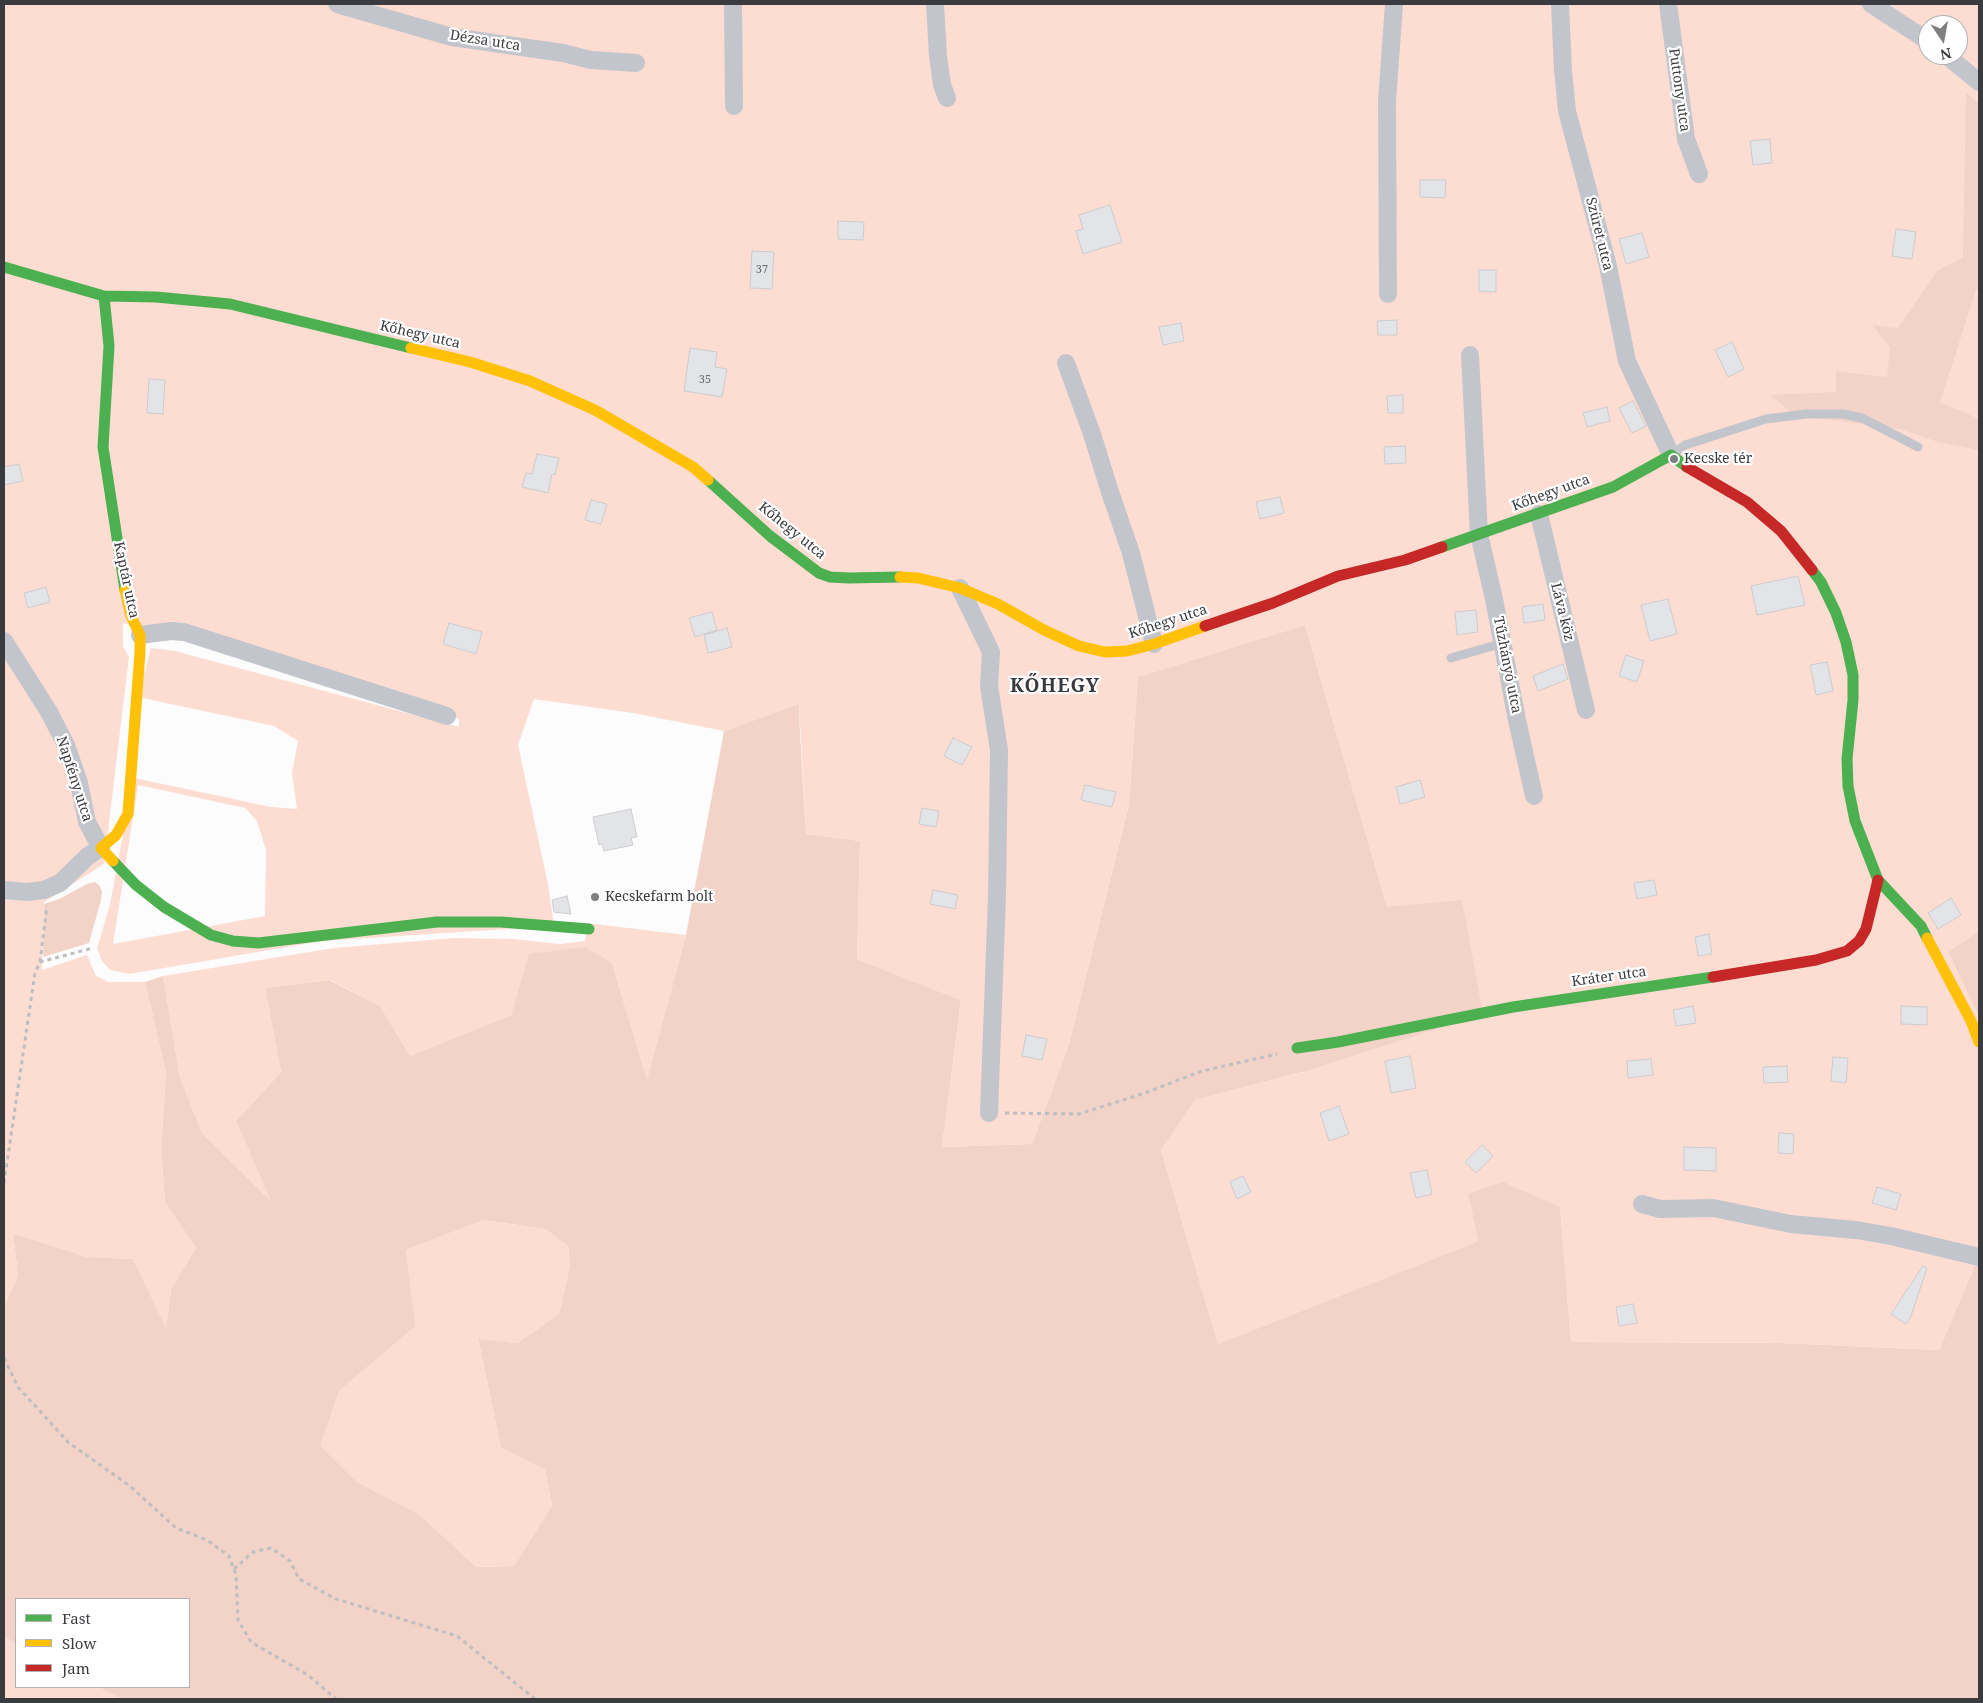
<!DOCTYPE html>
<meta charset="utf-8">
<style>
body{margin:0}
#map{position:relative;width:1983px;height:1703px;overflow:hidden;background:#fcfcfc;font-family:"Noto Serif",serif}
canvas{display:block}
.frame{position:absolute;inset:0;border:5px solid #3a3b3f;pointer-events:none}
.legend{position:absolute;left:15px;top:1598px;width:175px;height:90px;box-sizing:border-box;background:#fff;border:1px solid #b0b1b2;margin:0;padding:6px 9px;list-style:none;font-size:15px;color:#3a3b3f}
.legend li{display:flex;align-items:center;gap:10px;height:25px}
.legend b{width:25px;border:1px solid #b0b1b2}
.north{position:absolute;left:1918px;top:15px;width:50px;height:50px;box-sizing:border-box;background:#fff;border:1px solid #b0b1b2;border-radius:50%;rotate:168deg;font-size:14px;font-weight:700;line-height:20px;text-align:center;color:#3a3b3f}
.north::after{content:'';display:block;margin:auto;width:18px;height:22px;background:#7e7f81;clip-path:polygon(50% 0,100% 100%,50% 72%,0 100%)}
</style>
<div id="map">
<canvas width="1983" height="1703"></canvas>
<div class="frame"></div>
<ul class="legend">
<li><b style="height:6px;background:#4caf50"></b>Fast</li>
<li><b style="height:6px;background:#ffc107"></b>Slow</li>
<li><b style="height:6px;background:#c62828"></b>Jam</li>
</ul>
<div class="north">N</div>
</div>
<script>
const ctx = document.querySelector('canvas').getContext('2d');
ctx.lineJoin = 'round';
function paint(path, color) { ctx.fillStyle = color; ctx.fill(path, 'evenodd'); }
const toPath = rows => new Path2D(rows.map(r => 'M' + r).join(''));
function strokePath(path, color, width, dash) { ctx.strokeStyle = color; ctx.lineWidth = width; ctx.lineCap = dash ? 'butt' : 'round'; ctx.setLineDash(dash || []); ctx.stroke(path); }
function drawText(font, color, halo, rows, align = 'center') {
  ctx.font = font + ' "Noto Serif",serif'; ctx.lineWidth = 4.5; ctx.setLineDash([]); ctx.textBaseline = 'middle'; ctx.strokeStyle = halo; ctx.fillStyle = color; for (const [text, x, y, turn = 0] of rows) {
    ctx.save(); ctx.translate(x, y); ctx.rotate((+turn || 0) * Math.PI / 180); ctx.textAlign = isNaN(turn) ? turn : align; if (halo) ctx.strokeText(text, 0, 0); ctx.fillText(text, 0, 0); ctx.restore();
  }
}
paint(toPath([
 [4,4,1979,4,1979,931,1948,952,1979,1017,1979,1255,1939,1350,1781,1343,1571,1342,1560,1207,1468,1194,1478,1241,1218,1344,1161,1150,1195,1100,1304,1072,1387,907,1305,625,1138,677,1129,803,1069,1044,1032,1144,942,1147,961,1000,857,959,860,841,806,834,799,704,724,731,633,713,534,699,518,745,548,884,554,926,322,941,129,974,110,970,102,961,97,949,110,904,123,835,130,777,271,807,297,809,292,773,298,741,274,726,138,697,151,648,175,651,459,727,459,719,123,623,123,646,129,657,104,864,44,902,42,970,87,955,96,976,108,982,145,982,166,1073,161,1151,165,1202,196,1248,171,1289,166,1329,133,1259,87,1257,13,1233,18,1276,4,1306],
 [1928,25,1958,25,1958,55,1928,55],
 [138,785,245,808,257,821,266,850,265,916,113,944],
 [587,923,686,935,647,1081,612,963,530,954,511,1015,410,1056,380,1006,330,980,265,988,281,1072,236,1121,272,1202,202,1133,180,1077,163,976,334,948,455,938,512,939,560,944,585,941],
 [484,1220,545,1229,568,1246,570,1266,559,1314,517,1343,478,1340,501,1448,545,1470,552,1507,514,1566,476,1567,419,1514,357,1482,319,1446,339,1391,414,1326,406,1250],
 [4,1636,16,1644,16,1687,98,1687,122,1699,4,1699]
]), '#fdddd2');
paint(toPath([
 [1966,93,1979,104,1979,288,1976,290,1940,402,1979,419,1979,450,1938,442,1900,429,1795,415,1770,395,1836,392,1836,371,1887,377,1890,347,1872,325,1898,328,1937,271,1963,257],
 [1305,625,1387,907,1462,900,1483,1014,1303,1072,1195,1100,1161,1150,1218,1344,1478,1241,1468,1194,1503,1182,1560,1207,1571,1342,1781,1343,1939,1350,1979,1255,1979,1699,122,1699,98,1687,189,1687,189,1599,16,1599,16,1644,4,1636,4,1306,18,1276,13,1233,87,1257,133,1259,166,1328,171,1289,196,1248,165,1202,161,1151,166,1073,145,982,163,976,180,1077,202,1133,271,1201,236,1121,281,1072,265,988,329,980,380,1006,410,1056,511,1015,529,954,585,947,612,963,647,1080,686,935,724,731,799,704,800,734,806,834,860,841,857,959,961,1000,942,1147,1032,1144,1069,1044,1129,804,1138,677],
 [484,1220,545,1229,568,1246,570,1266,559,1314,517,1343,478,1339,501,1448,545,1470,552,1506,514,1566,476,1567,419,1514,357,1482,320,1446,339,1391,415,1326,406,1250],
 [95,882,99,885,102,891,101,900,89,943,43,957,44,904,59,899,87,884],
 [1979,931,1979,1017,1948,952]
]), '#f3d3c7');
const building = toPath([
 [1770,139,1772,163,1753,165,1750,141,1770,139],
 [1420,180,1446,180,1445,198,1420,197,1420,180],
 [1110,205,1122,242,1083,254,1076,231,1083,229,1079,215,1110,205],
 [838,221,864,222,863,240,838,239,838,221],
 [1896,229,1916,232,1912,259,1892,256,1896,229],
 [1642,233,1649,257,1626,264,1619,239,1642,233],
 [752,251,774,252,772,289,750,288,752,251],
 [1479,270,1496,270,1496,292,1479,291,1479,270],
 [1397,320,1397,335,1378,335,1377,321,1397,320],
 [1181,323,1184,341,1163,345,1159,327,1181,323],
 [1732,342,1744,369,1728,377,1715,350,1732,342],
 [690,348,717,352,715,367,727,369,722,397,684,391,690,348],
 [149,379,165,380,163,414,147,413,149,379],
 [1403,395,1403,413,1388,413,1387,396,1403,395],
 [1633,401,1646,426,1632,433,1619,408,1633,401],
 [1607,407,1610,421,1587,427,1583,413,1607,407],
 [1405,446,1406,463,1385,464,1384,447,1405,446],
 [537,454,559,458,555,475,552,474,548,493,522,487,526,473,532,474,537,454],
 [19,464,23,481,4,485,4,467,19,464],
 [1280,497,1284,513,1260,519,1256,502,1280,497],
 [591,500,607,504,601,524,585,520,591,500],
 [1798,576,1805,605,1757,615,1751,586,1798,576],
 [46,587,50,602,28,608,24,593,46,587],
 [1668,599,1677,634,1650,641,1641,605,1668,599],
 [1543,604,1545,620,1524,623,1522,607,1543,604],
 [1476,610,1478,632,1457,635,1455,612,1476,610],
 [712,612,717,630,695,637,689,618,712,612],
 [449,623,482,632,476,654,443,644,449,623],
 [727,628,732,647,708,653,704,635,727,628],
 [1626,655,1644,661,1637,682,1619,676,1626,655],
 [1827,662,1833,691,1816,695,1810,665,1827,662],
 [1563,664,1568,679,1538,691,1533,676,1563,664],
 [953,738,972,747,962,765,944,756,953,738],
 [1420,780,1425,797,1400,804,1396,787,1420,780],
 [1085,785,1116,792,1112,807,1081,800,1085,785],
 [922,808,939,811,936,827,919,824,922,808],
 [631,809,637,837,631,838,633,845,604,851,602,844,599,845,593,817,631,809],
 [1654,880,1657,895,1637,899,1634,883,1654,880],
 [933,890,958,895,955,909,930,904,933,890],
 [567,896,571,914,554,912,552,900,567,896],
 [1951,898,1961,915,1938,929,1928,913,1951,898],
 [1709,934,1712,954,1698,956,1695,937,1709,934],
 [1693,1006,1696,1023,1676,1026,1673,1010,1693,1006],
 [1901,1006,1927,1007,1927,1025,1901,1024,1901,1006],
 [1026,1035,1047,1039,1042,1060,1022,1056,1026,1035],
 [1410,1056,1416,1088,1391,1093,1385,1061,1410,1056],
 [1833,1057,1848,1058,1846,1083,1831,1081,1833,1057],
 [1651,1059,1653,1075,1628,1078,1627,1061,1651,1059],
 [1787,1066,1788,1082,1764,1083,1763,1067,1787,1066],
 [1339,1106,1349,1134,1329,1141,1320,1113,1339,1106],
 [1779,1133,1794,1134,1793,1154,1778,1153,1779,1133],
 [1482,1145,1493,1156,1476,1173,1465,1162,1482,1145],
 [1684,1147,1716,1148,1716,1171,1684,1170,1684,1147],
 [1427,1170,1432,1194,1416,1198,1410,1173,1427,1170],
 [1243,1176,1251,1192,1237,1199,1230,1182,1243,1176],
 [1877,1187,1901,1194,1896,1210,1872,1203,1877,1187],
 [1923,1266,1927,1268,1911,1316,1906,1324,1891,1314,1923,1266],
 [1633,1304,1637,1323,1619,1326,1616,1307,1633,1304]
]);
paint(building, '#e3e4e8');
strokePath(building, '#ccccce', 1);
strokePath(toPath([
 [40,962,47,906],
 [1005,1113,1079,1114,1142,1094,1202,1071,1277,1054],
 [4,1183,35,973,40,962,93,948],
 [4,1358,18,1387,69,1443,130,1486,176,1528,207,1540,229,1556,236,1575,238,1620,251,1642,308,1675,336,1699],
 [234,1569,253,1552,271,1548,290,1561,299,1579,336,1599,457,1636,535,1699]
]), '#bdbec2', 3, [4, 4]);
strokePath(toPath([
 [1673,454,1685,445,1766,419,1806,414,1843,414,1862,418,1918,447],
 [1451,658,1503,643]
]), '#c3c5cc', 9);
strokePath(toPath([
 [337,4,452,37,563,53,591,60,636,63],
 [733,4,734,106],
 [935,4,938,56,942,85,947,98],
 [1560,4,1563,70,1567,111,1608,266,1627,361,1671,455],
 [1668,4,1686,139,1699,174],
 [1871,4,1928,41],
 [1946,55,1979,82],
 [1388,294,1387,101,1394,4],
 [1470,355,1479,534,1494,599,1517,720,1534,796],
 [1066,363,1092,434,1110,492,1131,553,1154,644],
 [1539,514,1586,710],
 [960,588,991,652,989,686,999,750,997,896,989,1113],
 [140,635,171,631,184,632,447,716],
 [4,641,49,712,66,745,79,783,87,822,101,848,88,856,60,883,44,890,27,892,4,890],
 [1642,1204,1660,1209,1713,1208,1791,1224,1856,1230,1891,1236,1979,1257]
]), '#c3c5cc', 18);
strokePath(toPath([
 [4,267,104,296,156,297,230,304,411,348],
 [104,296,109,346,103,447,125,590],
 [708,480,770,536,819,573,830,577,849,578,900,577],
 [1442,547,1613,487,1671,455,1687,467],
 [1812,570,1821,582,1836,613,1846,642,1853,675,1853,700,1847,759,1848,786,1855,821,1878,880,1921,926,1927,938],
 [113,861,136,885,164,907,211,935,233,941,258,943,437,922,501,922,589,929],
 [1297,1048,1338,1042,1513,1007,1713,977]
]), '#4caf50', 11);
strokePath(toPath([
 [411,348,470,362,530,381,595,410,693,467,708,480],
 [900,577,918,578,960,588,998,604,1044,630,1079,646,1105,652,1127,651,1154,644,1205,626],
 [113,861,101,848,116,835,128,814,140,652,140,635,131,616,125,590],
 [1927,938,1971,1021,1979,1042]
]), '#ffc107', 11);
strokePath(toPath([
 [1687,467,1747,502,1781,531,1812,570],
 [1205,626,1273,603,1338,576,1405,560,1442,547],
 [1713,977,1816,960,1847,951,1859,941,1866,929,1878,880]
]), '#c62828', 11);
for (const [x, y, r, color] of [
 [1674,459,5,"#7e7f81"],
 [595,897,5,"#7e7f81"]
]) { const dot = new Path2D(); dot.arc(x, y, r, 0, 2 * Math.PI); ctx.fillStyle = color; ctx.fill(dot); strokePath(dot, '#fff', 2); }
drawText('11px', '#68696d', null, [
 ["37",762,270],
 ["35",705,380]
]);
drawText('14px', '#3a3b3f', '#fff', [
 ["Dézsa utca",485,41,9],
 ["Puttony utca",1679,90,82],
 ["Szüret utca",1599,234,76],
 ["Kőhegy utca",420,335,13],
 ["Kőhegy utca",1551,493,-20],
 ["Kőhegy utca",792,531,39],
 ["Kaptár utca",126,580,78],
 ["Láva köz",1562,612,76],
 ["Kőhegy utca",1168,622,-18],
 ["Tűzhányó utca",1507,665,79],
 ["Napfény utca",74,779,72],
 ["Kráter utca",1609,977,-8]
]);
drawText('14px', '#3a3b3f', '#fff', [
 ["Kecske tér",1684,459],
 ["Kecskefarm bolt",605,897]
], 'left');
ctx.letterSpacing = '1px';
drawText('bold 19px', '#3a3b3f', '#fff', [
 ["KŐHEGY",1055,687]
]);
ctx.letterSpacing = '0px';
</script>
